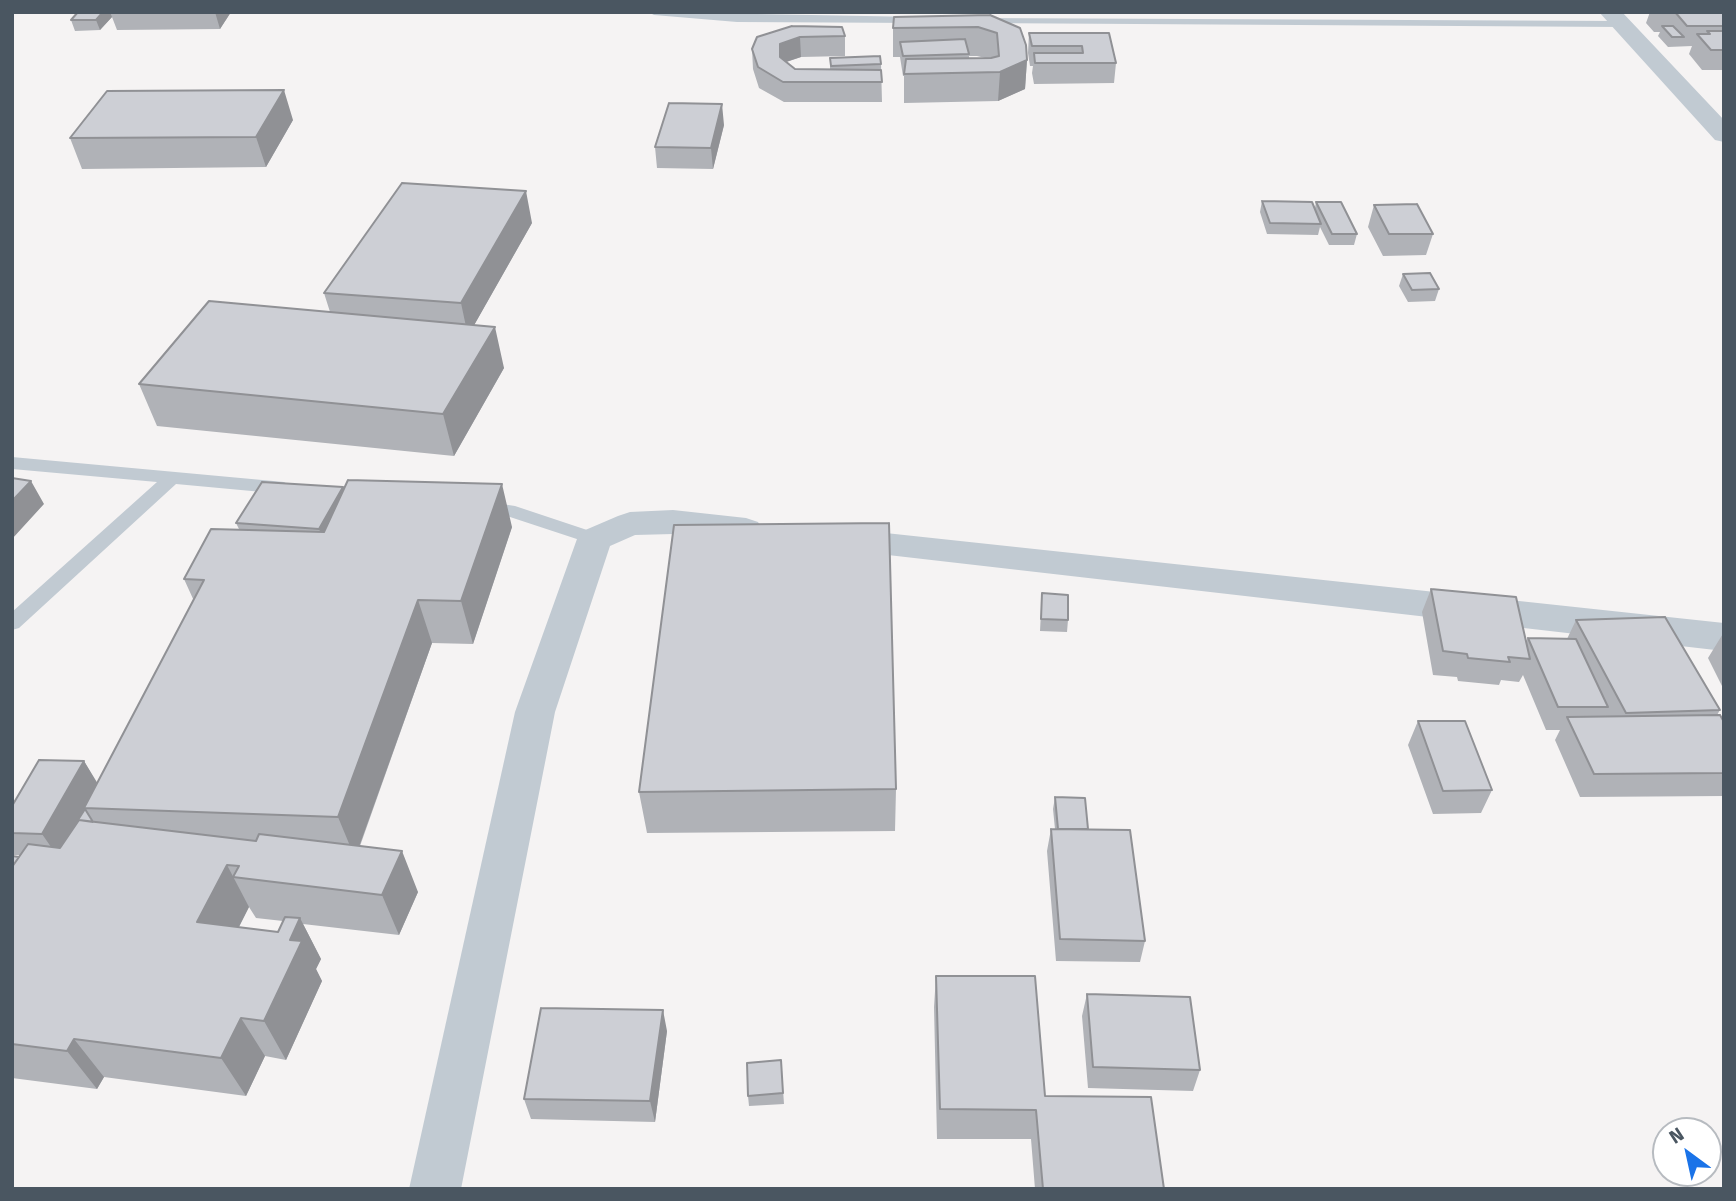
<!DOCTYPE html>
<style>
body{margin:0}
#map{position:relative;width:1736px;height:1201px;overflow:hidden;background:#f5f3f3;font-family:"Fira Sans",sans-serif}
canvas{display:block}
.frame{position:absolute;inset:0;border:14px solid #4a5661;pointer-events:none}
.north{position:absolute;left:1652px;top:1117px;width:70px;height:70px;box-sizing:border-box;background:#fff;border:2px solid #b7bbc0;border-radius:50%;rotate:327deg;font-size:19px;font-weight:700;line-height:28px;text-align:center;color:#4a5661}
.north::after{content:'';display:block;margin:auto;width:24px;height:32px;background:#1a73e8;clip-path:polygon(50% 0,100% 100%,50% 72%,0 100%)}
</style>
<div id="map">
<canvas width="1736" height="1201"></canvas>
<div class="frame"></div>
<div class="north">N</div>
</div>
<script>
const ctx = document.querySelector('canvas').getContext('2d');
ctx.lineJoin = 'round';
const toPath = rows => new Path2D(rows.map(r => 'M' + r).join(''));
function paint(path, color) { ctx.fillStyle = color; ctx.fill(path, 'evenodd'); }
function strokePath(path, color, width, dash) { ctx.strokeStyle = color; ctx.lineWidth = width; ctx.lineCap = dash ? 'butt' : 'round'; ctx.setLineDash(dash || []); ctx.stroke(path); }
paint(toPath([
 [648,12,920,17,926,20,920,23,737,22,654,15,648,12],
 [978,18,1621,21,1627,24,1621,27,974,23,972,21,978,18],
 [12,457,284,482,293,488,284,494,176,484,19,628,12,630,12,612,157,482,12,469,12,457],
 [482,501,515,506,602,535,604,539,602,543,595,545,507,516,476,511,473,507,476,503,482,501]
]), '#c1cad2');
paint(toPath([
 [1599,12,1622,12,1724,120,1724,142,1715,140,1599,12],
 [673,510,746,518,758,522,763,530,758,538,746,542,673,534,635,535,610,546,555,712,461,1189,409,1189,515,712,577,539,583,531,618,516,630,512,673,510],
 [839,528,1724,623,1724,651,827,548,821,540,827,532,839,528]
]), '#c1cad2');
paint(toPath([
 [78,12,231,12,220,29,117,30,112,17,100,30,75,31,71,20],
 [1650,12,1722,12,1724,14,1724,70,1702,70,1689,54,1692,46,1668,47,1658,36,1660,32,1654,32,1646,23],
 [990,15,1027,60,1025,89,998,101,904,103,904,76,903,76,900,57,893,57,893,28],
 [969,56,977,56,985,58,969,58],
 [1029,33,1109,33,1116,63,1114,83,1034,84,1032,73,1033,66,1030,66,1028,53],
 [845,36,845,56,801,57,786,62,795,69,830,70,830,58,881,64,882,102,784,102,759,88,753,69,752,49,757,37],
 [293,120,266,167,82,169,70,138],
 [724,125,713,169,657,168,655,147],
 [1262,201,1315,208,1316,202,1357,234,1354,245,1329,245,1320,227,1318,235,1267,234,1260,212],
 [1374,205,1433,234,1426,255,1383,256,1368,227],
 [532,223,474,325,504,368,454,456,157,426,139,384,330,312,324,293],
 [1403,274,1439,289,1435,301,1408,302,1399,286],
 [343,487,344,489,512,527,473,644,432,643,360,846,418,892,399,935,303,924,321,959,316,969,322,981,286,1060,265,1056,246,1096,104,1077,97,1089,12,1078,12,856,19,857,20,855,13,855,12,854,12,806,84,761,97,784,194,601,184,579,239,529,236,523],
 [249,907,256,918,283,921,278,932,239,927],
 [1431,589,1526,641,1528,638,1567,639,1576,620,1720,710,1717,715,1724,722,1724,796,1580,797,1555,740,1560,730,1546,730,1523,675,1519,682,1501,680,1499,685,1458,681,1457,677,1433,675,1422,612],
 [1042,593,1068,620,1067,632,1040,631],
 [1724,632,1724,690,1708,658],
 [1418,721,1492,790,1481,813,1433,814,1408,745],
 [896,789,895,831,647,833,639,792],
 [1055,797,1088,829,1145,941,1140,962,1056,961,1047,851,1051,829,1055,829,1053,809],
 [936,976,1045,1096,1164,1189,1035,1189,1031,1139,937,1139,934,1007],
 [1087,994,1200,1070,1193,1091,1088,1088,1082,1016],
 [667,1031,655,1122,531,1119,524,1099],
 [781,1060,784,1104,749,1106,748,1096]
]), '#b0b2b7');
paint(toPath([
 [103,12,110,12,112,17,100,30,96,20],
 [215,12,231,12,220,29],
 [800,37,801,57,780,64,780,44],
 [1027,60,1025,89,998,101,1000,72],
 [284,90,293,120,266,167,256,137],
 [722,104,724,125,713,169,711,148],
 [526,191,532,223,468,336,461,303],
 [495,327,504,368,454,456,443,414],
 [31,481,44,504,12,539,12,501],
 [502,484,512,527,473,644,461,601],
 [343,487,351,510,328,552,319,529],
 [418,600,432,643,355,858,338,817],
 [84,761,98,784,58,857,42,834],
 [402,851,418,892,399,935,382,895],
 [227,865,249,907,221,962,197,922],
 [300,918,321,959,316,969,322,981,286,1060,264,1021,290,940],
 [663,1010,667,1031,655,1122,650,1101],
 [241,1018,265,1056,246,1096,221,1058],
 [74,1039,104,1077,97,1089,67,1051]
]), '#909195');
const building = toPath([
 [78,12,103,12,96,20,71,20,78,12],
 [1675,12,1722,12,1724,14,1724,26,1687,26,1675,12],
 [990,15,1020,28,1026,45,1027,60,1000,72,904,74,906,59,991,58,999,56,997,33,978,27,893,28,894,17,990,15],
 [792,26,842,27,845,36,800,37,780,44,780,57,795,69,881,70,882,82,783,82,758,67,752,49,757,37,792,26],
 [1662,26,1673,26,1684,37,1672,37,1662,26],
 [1707,31,1724,31,1724,50,1711,50,1697,34,1710,34,1707,31],
 [1029,33,1109,33,1116,63,1035,63,1034,53,1083,53,1082,46,1032,46,1029,33],
 [965,39,969,54,903,56,900,42,965,39],
 [880,56,881,64,831,66,830,58,880,56],
 [284,90,256,137,70,138,107,91,284,90],
 [669,103,722,104,711,148,655,147,669,103],
 [402,183,526,191,461,303,324,293,402,183],
 [1262,201,1312,202,1321,224,1270,223,1262,201],
 [1316,202,1341,202,1357,234,1332,234,1316,202],
 [1417,204,1433,234,1389,234,1374,205,1417,204],
 [1430,273,1439,289,1412,290,1403,274,1430,273],
 [209,301,495,327,443,414,139,384,209,301],
 [12,478,31,481,12,501,12,478],
 [348,480,502,484,461,601,418,600,338,817,84,808,204,580,184,579,211,529,324,532,348,480],
 [262,482,343,487,319,529,236,523,262,482],
 [889,523,896,789,639,792,674,525,889,523],
 [1431,589,1516,597,1530,659,1508,657,1510,662,1468,658,1467,654,1443,651,1431,589],
 [1042,593,1068,595,1068,620,1041,619,1042,593],
 [1665,617,1720,710,1626,713,1576,620,1665,617],
 [1528,638,1576,639,1608,707,1558,707,1528,638],
 [1720,715,1724,722,1724,773,1594,774,1567,717,1720,715],
 [1418,721,1465,721,1492,790,1443,791,1418,721],
 [39,760,84,761,42,834,12,833,12,806,39,760],
 [1055,797,1085,798,1088,829,1058,829,1055,797],
 [85,809,93,822,79,820,60,848,85,809],
 [79,820,256,841,259,834,402,851,382,895,233,877,239,866,227,865,197,922,278,932,285,917,300,918,290,940,302,941,264,1021,241,1018,221,1058,74,1039,67,1051,12,1044,12,867,28,844,60,848,79,820],
 [1051,829,1130,830,1145,941,1060,939,1051,829],
 [12,856,19,857,12,867,12,856],
 [936,976,1035,976,1045,1096,1151,1097,1164,1189,1043,1189,1036,1110,940,1109,936,976],
 [1087,994,1190,997,1200,1070,1093,1067,1087,994],
 [541,1008,663,1010,650,1101,524,1099,541,1008],
 [781,1060,783,1093,748,1096,747,1063,781,1060]
]);
paint(building, '#cdcfd5');
strokePath(building, '#909195', 2);
</script>
